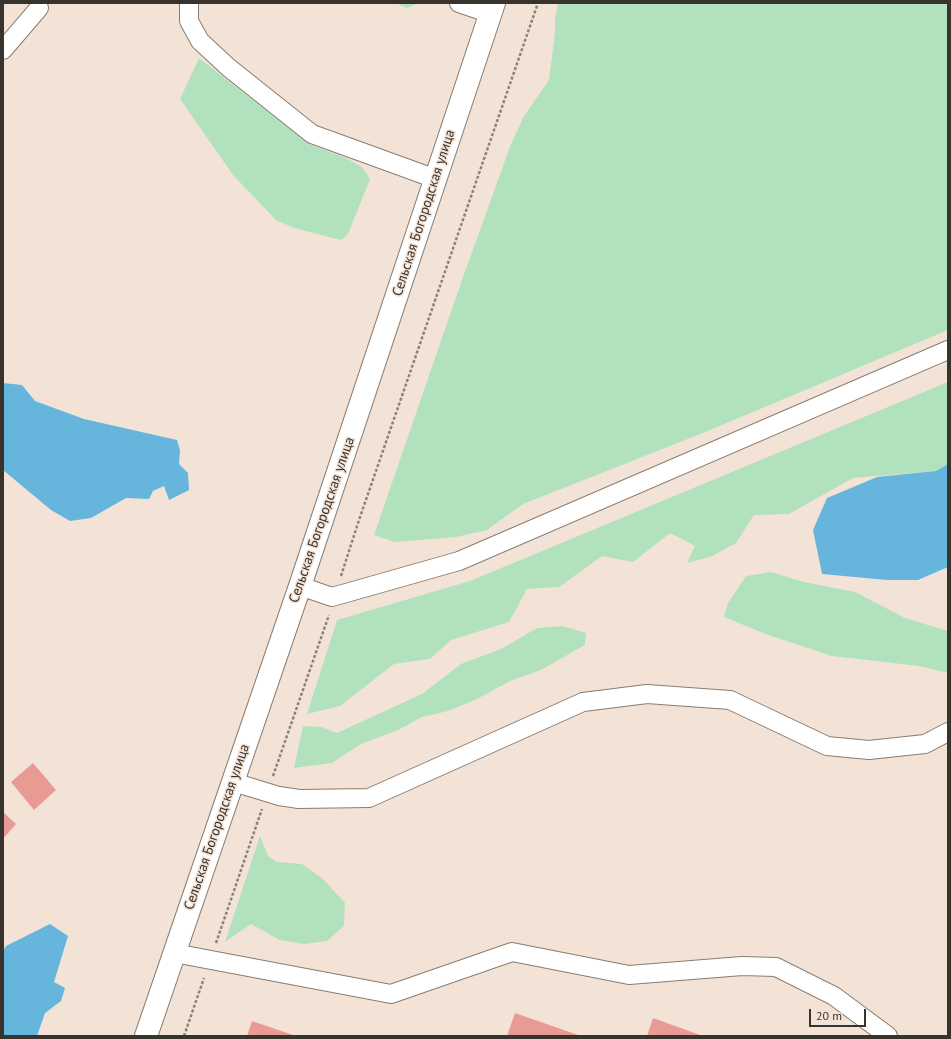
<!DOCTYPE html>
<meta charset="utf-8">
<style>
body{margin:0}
#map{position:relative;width:951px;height:1039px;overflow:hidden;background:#f3e3d6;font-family:"PT Sans",sans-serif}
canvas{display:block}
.frame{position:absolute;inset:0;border:4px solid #39332e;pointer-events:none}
.scale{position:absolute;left:809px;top:1009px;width:57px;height:18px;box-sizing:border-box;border:2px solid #39332e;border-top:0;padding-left:5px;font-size:12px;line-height:14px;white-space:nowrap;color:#39332e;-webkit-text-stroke:3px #f3e3d6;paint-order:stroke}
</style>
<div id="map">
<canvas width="951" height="1039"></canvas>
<div class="frame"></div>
<div class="scale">20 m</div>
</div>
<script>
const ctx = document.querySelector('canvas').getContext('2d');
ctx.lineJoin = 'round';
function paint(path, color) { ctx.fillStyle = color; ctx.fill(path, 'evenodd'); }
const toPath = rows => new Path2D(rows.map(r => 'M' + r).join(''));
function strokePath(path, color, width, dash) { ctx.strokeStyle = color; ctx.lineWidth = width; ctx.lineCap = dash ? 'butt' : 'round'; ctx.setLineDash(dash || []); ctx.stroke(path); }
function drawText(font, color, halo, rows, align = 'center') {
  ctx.font = font + ' "PT Sans",sans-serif'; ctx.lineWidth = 3; ctx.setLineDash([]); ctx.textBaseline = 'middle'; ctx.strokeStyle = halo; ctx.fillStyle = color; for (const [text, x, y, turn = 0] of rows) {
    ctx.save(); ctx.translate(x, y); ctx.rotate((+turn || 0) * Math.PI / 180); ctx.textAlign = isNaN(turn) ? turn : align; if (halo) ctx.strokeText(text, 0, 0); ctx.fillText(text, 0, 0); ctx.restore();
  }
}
paint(toPath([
 [396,3,418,3,407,8],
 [558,3,948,3,948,330,703,433,523,504,487,530,456,537,395,542,374,535,463,277,511,144,524,116,549,80,555,32,555,18],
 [199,58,311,145,346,158,362,167,370,179,348,234,341,240,294,228,276,220,233,175,180,99],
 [948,382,948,464,936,471,853,478,789,514,754,515,736,543,710,557,687,563,695,546,670,533,633,562,602,556,559,587,527,589,509,622,451,640,430,659,394,664,340,706,307,714,337,620,470,581],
 [771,572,804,582,855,592,905,618,948,631,948,673,919,666,832,656,768,635,724,617,728,603,746,576],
 [563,626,586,633,585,645,541,670,512,680,477,699,448,711,422,717,398,730,361,744,332,763,294,768,303,726,321,727,337,733,422,694,461,664,501,649,537,628],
 [260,836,268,856,277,862,302,864,323,879,345,903,344,926,327,941,304,944,280,940,251,924,225,942]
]), '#b2e2bd');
paint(toPath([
 [3,383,22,385,35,401,84,419,177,440,180,450,179,464,188,473,189,490,169,500,164,486,153,491,149,499,126,498,91,518,70,521,51,510,3,470],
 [948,464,948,567,918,580,887,580,822,574,813,530,827,498,877,477,936,471],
 [50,924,68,936,54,982,65,988,61,1001,45,1013,37,1036,3,1036,3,951,6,946]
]), '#66b5dd');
paint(toPath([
 [33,763,56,790,34,810,11,782],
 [3,812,16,824,3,839],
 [515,1013,581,1036,507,1036],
 [653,1018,703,1036,647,1036],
 [252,1021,296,1036,247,1036]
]), '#ea9a94');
const minor = toPath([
 [189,3,189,21,200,41,228,67,312,134,436,179],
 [459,3,491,14],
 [3,50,39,8],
 [300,586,332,597,459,561,948,350],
 [233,782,279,796,299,799,369,798,583,702,647,694,730,700,827,746,869,750,925,744,948,732],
 [174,953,391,994,512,952,629,975,742,966,776,967,834,996,888,1036]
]);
const major = toPath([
 [146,1036,300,586,494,3]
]);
strokePath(minor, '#8a7c70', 20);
strokePath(major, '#8a7c70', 24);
strokePath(toPath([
 [341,576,359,520,538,3],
 [273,776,329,615],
 [216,943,262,809],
 [184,1036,204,978]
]), '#8d827a', 2.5, [3, 2]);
strokePath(minor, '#fff', 18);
strokePath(major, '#fff', 22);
drawText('14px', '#39332e', '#f3e3d6', [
 ["Сельская Богородская улица",424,213,-72],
 ["Сельская Богородская улица",322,520,-71],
 ["Сельская Богородская улица",217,827,-71]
]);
</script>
